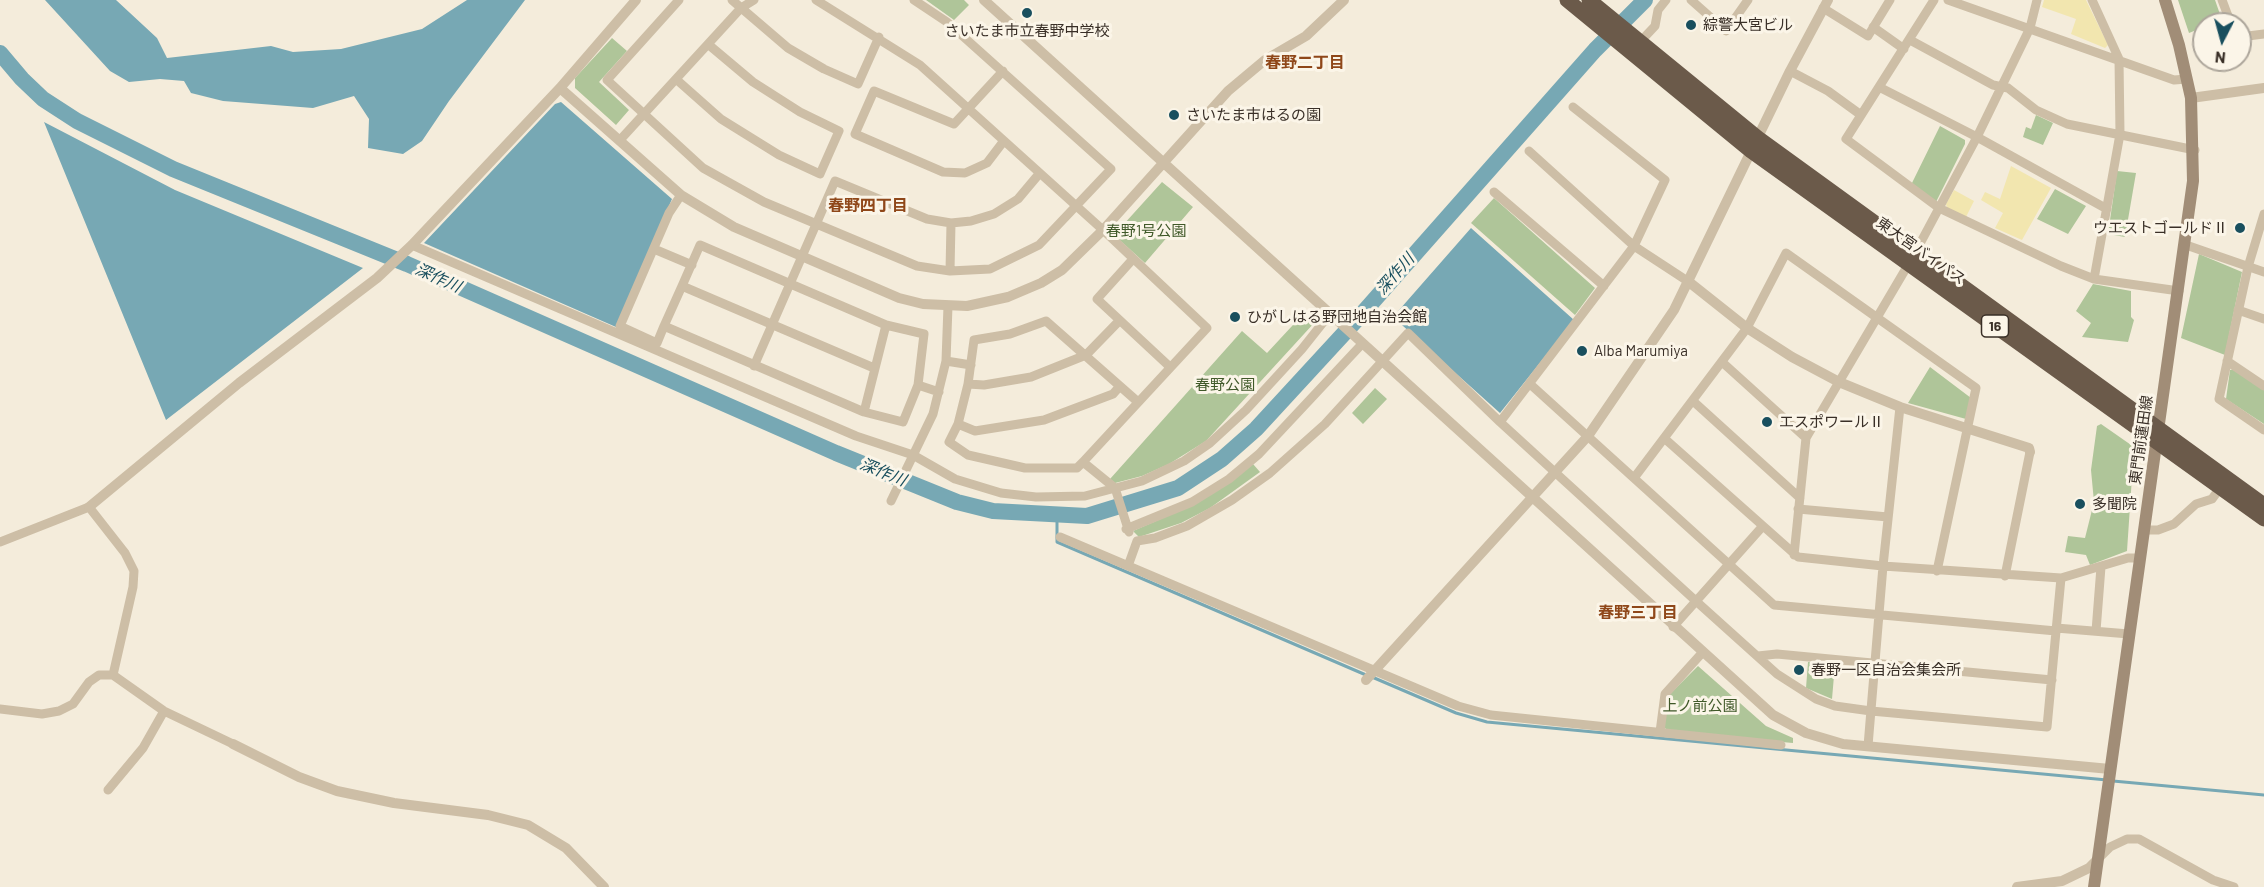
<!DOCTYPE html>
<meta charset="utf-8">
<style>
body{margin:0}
#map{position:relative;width:2264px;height:887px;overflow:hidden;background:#f4ecdb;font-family:Barlow,sans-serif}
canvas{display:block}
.north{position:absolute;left:2192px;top:12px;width:60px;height:60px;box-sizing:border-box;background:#fbf5e8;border:2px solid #ada69b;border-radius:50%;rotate:186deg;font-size:16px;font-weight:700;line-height:24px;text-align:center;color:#392f27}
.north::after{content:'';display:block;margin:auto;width:21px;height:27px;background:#194f5e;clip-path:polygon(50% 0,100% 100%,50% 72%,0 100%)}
</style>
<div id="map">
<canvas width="2264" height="887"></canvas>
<div class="north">N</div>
</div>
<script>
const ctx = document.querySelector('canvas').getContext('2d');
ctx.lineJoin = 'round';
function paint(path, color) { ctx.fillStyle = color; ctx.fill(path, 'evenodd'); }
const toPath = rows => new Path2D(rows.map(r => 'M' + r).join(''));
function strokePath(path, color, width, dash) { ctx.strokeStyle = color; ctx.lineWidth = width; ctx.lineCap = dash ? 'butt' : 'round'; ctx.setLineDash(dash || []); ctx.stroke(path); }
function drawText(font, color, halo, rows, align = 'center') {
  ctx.font = font + ' Barlow,"Noto Sans JP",sans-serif'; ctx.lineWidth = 6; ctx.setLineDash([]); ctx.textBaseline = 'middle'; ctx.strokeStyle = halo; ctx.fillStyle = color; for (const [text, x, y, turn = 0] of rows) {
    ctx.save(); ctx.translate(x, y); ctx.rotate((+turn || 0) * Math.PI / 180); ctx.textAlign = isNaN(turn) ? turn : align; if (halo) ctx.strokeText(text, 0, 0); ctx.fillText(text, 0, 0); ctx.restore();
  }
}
paint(toPath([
 [926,0,964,0,969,5,954,20],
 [2178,0,2215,0,2222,20,2204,24,2204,27,2189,33],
 [612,38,627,51,599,82,629,110,616,125,575,88,575,78],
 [2036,115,2053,123,2043,145,2023,137,2026,127,2031,129],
 [1940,126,1965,140,1965,144,1936,202,1911,185],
 [2117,171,2136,173,2125,237,2108,234],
 [1162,182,1193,207,1145,263,1114,235],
 [2055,189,2086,206,2068,234,2037,219],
 [1494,198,1595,288,1575,315,1471,223],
 [2199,254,2242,272,2225,355,2181,338],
 [2093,284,2131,291,2131,317,2134,320,2128,342,2082,337,2091,323,2076,311],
 [1305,312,1315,322,1206,441,1169,464,1142,476,1115,483,1110,479,1242,331,1267,353],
 [1930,367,1971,398,1966,419,1908,403],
 [2234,369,2264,389,2264,424,2226,399,2230,370],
 [1375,388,1387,399,1363,424,1352,413],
 [2101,424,2134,447,2127,551,2090,565,2086,555,2065,552,2068,536,2085,538,2094,502,2091,470,2097,426],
 [1253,464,1260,472,1210,508,1181,523,1139,537,1133,531,1193,505],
 [1808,662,1835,664,1832,699,1806,688],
 [1698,666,1766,726,1793,738,1793,743,1669,732,1664,727,1667,697]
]), '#afc599');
paint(toPath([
 [2044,0,2086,0,2108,45,2105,48,2071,34,2076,19,2042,7],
 [2011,166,2051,188,2022,240,1995,228,2003,213,1981,200,1985,192,2000,199],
 [1954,190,1974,201,1966,217,1947,208,1946,204]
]), '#f2e6af');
paint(toPath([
 [45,0,116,0,157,38,167,58,271,46,293,52,341,49,422,29,467,0,525,0,449,101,422,141,403,154,368,148,369,119,354,96,313,108,223,101,191,93,184,81,160,79,129,82,110,71],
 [561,102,672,199,616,327,424,243,555,104],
 [44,122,175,190,363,268,166,420],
 [1471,228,1574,320,1500,413,1393,317]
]), '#77a8b4');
strokePath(toPath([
 [1057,515,1057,542,1366,675],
 [1372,677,1456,713,1487,722,2107,780],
 [2113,781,2264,795]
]), '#77a8b4', 3);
strokePath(toPath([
 [0,53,22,79,43,99,77,121,173,169,407,264,836,453,957,502,993,511,1087,516,1178,488,1222,459,1256,429,1361,315,1595,50,1645,0]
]), '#77a8b4', 16);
strokePath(toPath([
 [679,0,607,80,703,168,764,202,917,266,950,271,990,269,1039,245,1111,169,947,22,914,0],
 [732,0,788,48,824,69,858,84,879,37],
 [816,0,920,65,1103,230,1207,328,1083,462,1077,468,1025,468,968,455,949,442,958,424,968,384,974,340,1010,334,1046,321,1138,402],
 [1691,0,1726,31,1748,0],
 [1934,0,1846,139,1939,208,2061,266,2094,279,2179,291],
 [1948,0,2174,80,2187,79],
 [2092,0,2119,59,2120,134,2094,279],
 [2222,0,2231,24],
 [1823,8,1868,36,1890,0],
 [1873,27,1904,49],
 [2240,37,2264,34],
 [1910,40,1993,85,2008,88,2036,110,2067,124,2195,150],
 [1639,43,1655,26,1658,10,1666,0],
 [1790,71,1828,91,1861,115],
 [677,80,721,119,779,155,820,174,839,131,800,112,753,82,709,45],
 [1879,87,1977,137,2107,209],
 [620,140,741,8,754,0],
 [1003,142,987,163,965,173,943,172,855,134,874,91,954,124,1003,71],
 [1529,151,1634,246,1689,282],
 [1494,192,1604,286],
 [2264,214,2248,267,2219,399,2264,430],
 [412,245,856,436,913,455,955,479,1001,493,1036,497,1085,496,1142,481,1184,461,1210,443,1246,410,1302,349,1329,315],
 [2186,245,2264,272],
 [654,249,692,265],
 [1915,253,1977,137,2030,28,2037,0],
 [1133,259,1097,299,1170,367],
 [950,271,951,223],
 [682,286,874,368],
 [2238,310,2264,319],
 [664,326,864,412,903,422,918,385,924,334,886,325,700,245,682,286,664,326,657,343,620,326,669,213,681,195],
 [946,361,971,365],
 [2227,361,2264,386],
 [1722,362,1806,438],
 [754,366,835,181,927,219,951,223,971,221,994,214,1018,199,1039,174],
 [968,384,984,385,1031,377,1086,355,1119,321],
 [1530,384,1774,605,2056,631],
 [918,385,939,392],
 [1693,401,1800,498],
 [864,412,886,325],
 [1500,422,1634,246,1665,180,1573,107],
 [958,424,975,431,1044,420,1113,394,1120,386],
 [1664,438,1798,557,1883,566,1900,407],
 [1083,462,1115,488],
 [1634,478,1747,328,1786,253,1976,388,1937,571],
 [1115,488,1129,532],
 [891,501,933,414,946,361,948,306],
 [1798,509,1888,517],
 [1126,529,1192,502,1229,479,1259,454,1362,344],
 [2144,530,2158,530,2174,524,2196,504,2212,499,2220,488],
 [1060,537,1458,706,1491,715,1781,745],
 [1137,541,1155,538,1187,526,1232,500,1270,473,1325,424,1408,333,1500,422,1697,602,1777,674,1816,699,1835,706,1871,711,2047,727,2061,578],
 [0,542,89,507,125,553,134,571,133,587,113,675],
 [1794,555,1806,438,1908,265],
 [1128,566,1137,541],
 [2005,576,2030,452],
 [1673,627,1762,527],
 [2056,628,2129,634],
 [2096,631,2101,567],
 [1758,656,1777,654,2052,680],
 [0,709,42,714,59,711,73,704,89,682,99,675,113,675,164,711,233,744],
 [1660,732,1665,694,1702,653],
 [1868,746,1883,566,2061,578,2128,558,2140,558],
 [108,790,143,748,164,711],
 [2098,859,2110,847,2127,839,2139,839,2213,880,2234,887]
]), '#cdbea6', 9);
strokePath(toPath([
 [984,0,1773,715,1806,733,1843,744,2110,769],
 [560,88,681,195,734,227,899,298,923,304,967,306,1008,297,1041,283,1062,270,1103,230,1228,91,1265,60,1306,36,1344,0],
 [2191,98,2264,88],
 [1689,282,1747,328,1792,357,1839,382,1900,407,2029,448,2030,452],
 [89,507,239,383,377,278,412,245,560,88,636,0],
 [1366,680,1588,436,1674,310,1790,71,1828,0],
 [233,744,299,777,337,791,394,803,488,815,528,825,566,848,604,887],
 [2017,887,2062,881,2089,868,2098,859]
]), '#cdbea6', 10);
strokePath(toPath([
 [2094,887,2193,181,2191,98,2179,45,2165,0]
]), '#a18d77', 12);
strokePath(toPath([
 [1567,0,1751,151,2264,519],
 [1589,0,1758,138,2264,505]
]), '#6b5a4a', 15);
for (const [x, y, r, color] of [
 [1027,13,6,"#194f5e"],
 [1691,25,6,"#194f5e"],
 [1174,115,6,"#194f5e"],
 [2240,228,6,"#194f5e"],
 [1235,317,6,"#194f5e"],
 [1582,351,6,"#194f5e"],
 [1767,422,6,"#194f5e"],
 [2080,504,6,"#194f5e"],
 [1799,670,6,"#194f5e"]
]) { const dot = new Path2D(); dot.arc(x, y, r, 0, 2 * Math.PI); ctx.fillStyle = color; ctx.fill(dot); strokePath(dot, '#fbf5e8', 2); }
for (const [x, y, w] of [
 [1995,326,27]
]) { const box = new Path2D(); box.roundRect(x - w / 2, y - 11, w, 22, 4.5); ctx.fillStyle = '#fbf5e8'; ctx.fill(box); strokePath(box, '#392f27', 1.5); }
drawText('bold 14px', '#392f27', null, [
 ["16",1995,326]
]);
drawText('15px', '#392f27', '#fbf5e8', [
 ["綜警大宮ビル",1703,25],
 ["さいたま市立春野中学校",1027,31,"center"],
 ["さいたま市はるの園",1186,115],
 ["ウエストゴールドⅡ",2228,228,"right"],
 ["ひがしはる野団地自治会館",1247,317],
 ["Alba Marumiya",1594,351],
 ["エスポワールⅡ",1779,422],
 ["多聞院",2092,504],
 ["春野一区自治会集会所",1811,670]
], 'left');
drawText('15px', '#405929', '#fbf5e8', [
 ["春野1号公園",1146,231],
 ["春野公園",1225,385],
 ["上ノ前公園",1700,706]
]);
drawText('15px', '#392f27', '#fbf5e8', [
 ["東大宮バイパス",1921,251,35],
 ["東門前蓮田線",2141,440,-82]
]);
drawText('bold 16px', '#8f4719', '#fbf5e8', [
 ["春野二丁目",1305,63],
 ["春野四丁目",868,206],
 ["春野三丁目",1638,613]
]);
drawText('italic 16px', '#194f5e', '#fbf5e8', [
 ["深作川",1395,274,-48],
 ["深作川",438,278,24],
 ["深作川",883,472,22]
]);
</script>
